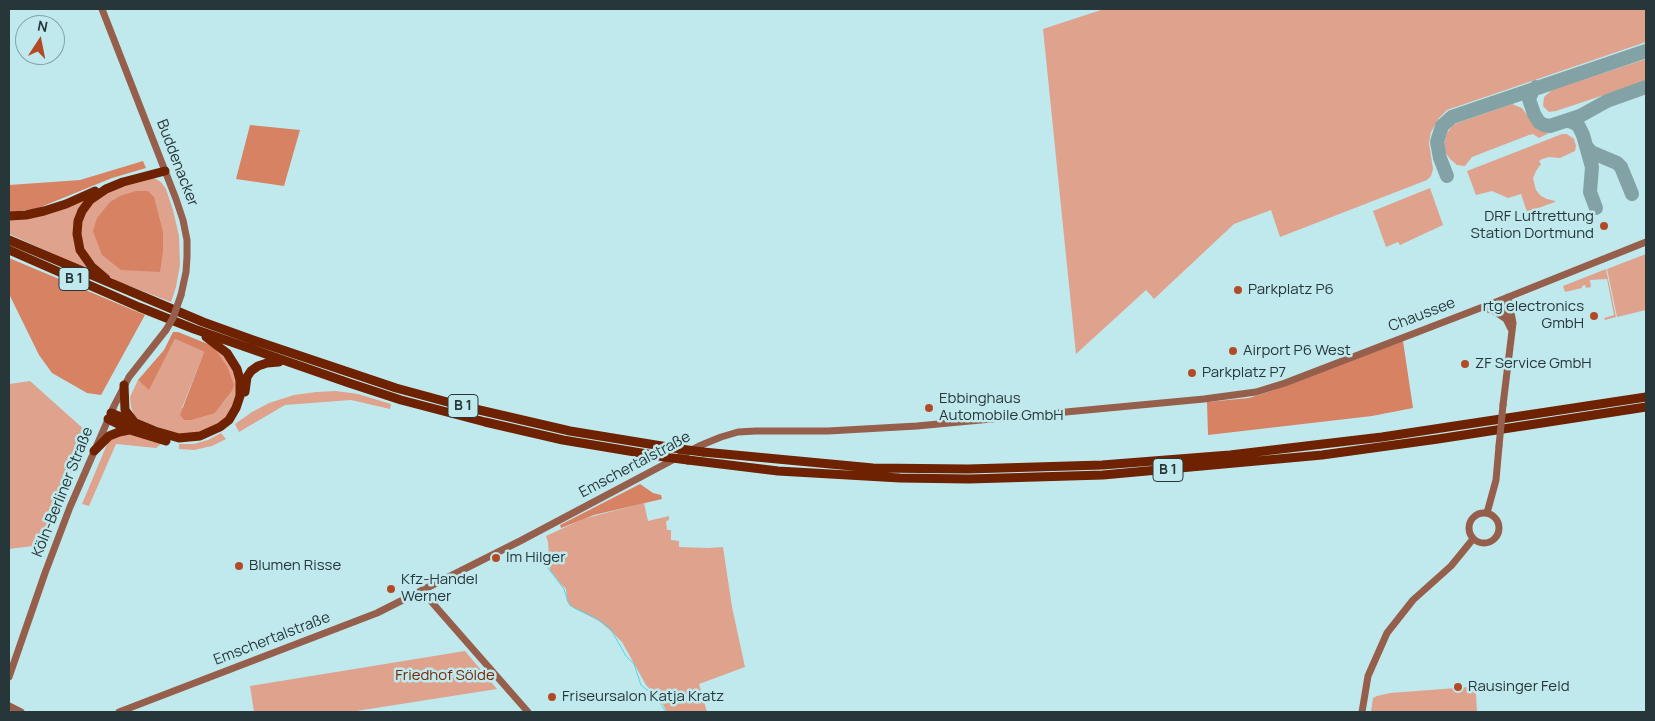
<!DOCTYPE html>
<meta charset="utf-8">
<style>
body{margin:0}
#map{position:relative;width:1655px;height:721px;overflow:hidden;background:#c0e9ee;font-family:Manrope,sans-serif}
canvas{display:block}
.frame{position:absolute;inset:0;border:10px solid #273739;pointer-events:none}
.north{position:absolute;left:15px;top:15px;width:50px;height:50px;box-sizing:border-box;background:#c0e9ee;border:1px solid #83a2a6;border-radius:50%;rotate:11deg;font-size:14px;font-weight:700;line-height:20px;text-align:center;color:#273739}
.north::after{content:'';display:block;margin:auto;width:18px;height:22px;background:#b24b25;clip-path:polygon(50% 0,100% 100%,50% 72%,0 100%)}
</style>
<div id="map">
<canvas width="1655" height="721"></canvas>
<div class="frame"></div>
<div class="north">N</div>
</div>
<script>
const ctx = document.querySelector('canvas').getContext('2d');
ctx.lineJoin = 'round';
function paint(path, color) { ctx.fillStyle = color; ctx.fill(path, 'evenodd'); }
const toPath = rows => new Path2D(rows.map(r => 'M' + r).join(''));
function strokePath(path, color, width, dash) { ctx.strokeStyle = color; ctx.lineWidth = width; ctx.lineCap = dash ? 'butt' : 'round'; ctx.setLineDash(dash || []); ctx.stroke(path); }
function drawText(font, color, halo, rows, align = 'center') {
  ctx.font = font + ' Manrope,sans-serif'; ctx.lineWidth = 5; ctx.setLineDash([]); ctx.textBaseline = 'middle'; ctx.strokeStyle = halo; ctx.fillStyle = color; for (const [text, x, y, turn = 0] of rows) {
    ctx.save(); ctx.translate(x, y); ctx.rotate((+turn || 0) * Math.PI / 180); ctx.textAlign = isNaN(turn) ? turn : align; if (halo) ctx.strokeText(text, 0, 0); ctx.fillText(text, 0, 0); ctx.restore();
  }
}
paint(toPath([
 [1104,9,1646,9,1646,42,1447,110,1439,118,1431,132,1429,143,1433,169,1431,176,1427,180,1280,237,1271,210,1234,224,1154,299,1146,290,1076,354,1043,29],
 [1646,59,1646,81,1556,111,1549,112,1543,106,1544,97,1552,90],
 [1512,104,1522,108,1534,125,1543,131,1549,133,1539,138,1533,134,1529,135,1472,157,1465,166,1457,165,1450,159,1446,153,1444,144,1447,133,1453,125,1460,122],
 [1562,134,1567,134,1574,139,1576,146,1575,151,1560,158,1549,157,1542,159,1539,161,1541,164,1536,171,1533,178,1536,190,1541,196,1547,199,1555,201,1555,202,1527,212,1521,194,1508,198,1492,191,1476,195,1467,171],
 [154,178,161,182,166,189,173,210,179,236,180,265,176,287,171,302,117,281,103,273,83,249,79,226,90,203,117,185],
 [1430,188,1443,225,1400,245,1398,242,1386,247,1373,211],
 [90,196,75,224,92,271,9,234,9,219],
 [1646,254,1646,310,1617,317,1607,269],
 [1606,269,1616,317,1605,320,1604,318,1614,315,1607,279,1590,280,1591,287,1586,288,1585,285,1582,286,1582,288,1565,292,1563,286],
 [175,339,204,352,182,408,215,413,232,391,213,346,228,358,238,383,234,408,217,428,189,436,174,433,137,419,134,415,131,407,130,397,138,380,149,389],
 [30,381,87,432,41,545,9,549,9,384],
 [336,391,358,394,391,404,390,409,351,400,285,405,239,432,235,424,252,412,269,403,294,395,316,392],
 [221,433,226,439,212,446,194,450,179,449,179,444,194,444,208,440],
 [129,434,162,443,156,448,116,444,89,506,82,504,108,442,114,436],
 [644,503,648,521,669,516,669,520,666,521,667,530,671,530,671,540,679,541,679,547,708,548,723,547,732,607,745,667,699,684,707,712,667,712,660,699,646,685,622,642,611,631,599,621,570,606,567,601,566,589,560,583,550,570,548,542,546,536,583,519],
 [465,651,497,689,350,712,254,712,250,686],
 [1469,687,1472,688,1476,694,1477,712,1371,712,1373,698,1377,696,1390,693]
]), '#dea28d');
paint(toPath([
 [250,125,300,130,284,186,236,179],
 [143,161,146,168,112,178,36,209,9,212,9,185,80,180],
 [136,191,148,191,154,197,163,232,163,251,160,272,121,270,102,255,93,231,97,218,110,202,120,196],
 [9,258,145,315,101,395,87,393,52,373,39,355,9,294],
 [173,332,178,332,213,346,227,366,234,385,232,391,215,413,191,420,184,420,180,415,204,352,175,339,149,390,138,380,164,350],
 [1403,341,1413,408,1372,416,1208,435,1207,402,1249,398,1274,390],
 [640,484,653,493,661,495,662,499,594,515,561,528,560,525]
]), '#d88264');
strokePath(toPath([
 [546,558,548,568,564,589,568,602,574,608,594,617,610,628,626,656,634,664,641,685,657,698,666,712]
]), '#53d6e5', 1);
strokePath(toPath([
 [1536,87,1532,92,1529,99,1534,114,1539,122,1544,125,1550,126,1580,116,1607,101,1646,87],
 [1567,121,1572,122,1578,125,1583,135,1592,167,1590,192,1596,208],
 [1586,146,1591,152,1617,163,1621,167,1632,194],
 [1447,176,1440,158,1437,142,1442,126,1452,117,1646,51]
]), '#83a2a6', 14);
strokePath(toPath([
 [102,9,176,199,183,220,187,240,187,257,186,272,181,295],
 [1501,300,1506,319,1511,329],
 [1483,308,1493,310,1506,319],
 [1503,405,1513,323,1508,297],
 '1469 528a15 15 0 1 1 30 0a15 15 0 1 1-30 0Z',
 [1487,513,1496,480,1499,446],
 [422,591,528,712],
 [9,677,45,573,70,507,114,406,129,377,166,330],
 [9,706,21,712],
 [119,712,377,613,522,540,699,446,721,437,738,432,756,431,828,431,917,426,1204,399,1256,392,1285,383,1501,300,1646,242],
 [1362,712,1368,676,1387,633,1413,600,1451,566,1473,539]
]), '#965f4c', 7);
strokePath(toPath([
 [9,216,26,215,44,211,66,204,95,191],
 [9,240,203,322,253,340,396,388,462,406,570,431,680,449],
 [9,250,139,307,194,329,349,383,401,400,485,422,563,440,665,457],
 [106,279,92,267,80,250,77,234,78,221,82,211,90,200,106,189,123,182,165,171],
 [124,385,125,410,135,423],
 [245,392,247,377,251,371,258,366,267,363,279,362],
 [111,413,155,431,179,438,200,436,220,427,229,420,236,408,240,396,240,380,237,369,227,353,206,337],
 [108,419,130,430,166,441],
 [94,451,109,436,119,432,129,430],
 [703,452,873,468,968,469,1102,465,1230,455,1382,437,1646,397],
 [688,460,778,471,900,478,969,479,1103,475,1322,455,1438,439,1646,407]
]), '#6e2201', 9);
strokePath(toPath([
 [166,330,173,318,181,295],
 [1499,446,1503,405]
]), '#965f4c', 7);
strokePath(toPath([
 [680,449,703,452],
 [665,457,688,460]
]), '#6e2201', 9);
for (const [x, y, r, color] of [
 [1604,226,5,"#b24b25"],
 [1238,290,5,"#b24b25"],
 [1594,316,5,"#b24b25"],
 [1233,351,5,"#b24b25"],
 [1465,364,5,"#b24b25"],
 [1192,373,5,"#b24b25"],
 [929,408,5,"#b24b25"],
 [496,558,5,"#b24b25"],
 [239,566,5,"#b24b25"],
 [391,589,5,"#b24b25"],
 [1458,687,5,"#b24b25"],
 [552,697,5,"#b24b25"]
]) { const dot = new Path2D(); dot.arc(x, y, r, 0, 2 * Math.PI); ctx.fillStyle = color; ctx.fill(dot); strokePath(dot, '#c0e9ee', 2); }
for (const [x, y, w] of [
 [74,279,30],
 [463,406,30],
 [1168,470,30]
]) { const box = new Path2D(); box.roundRect(x - w / 2, y - 11.5, w, 23, 4); ctx.fillStyle = '#c0e9ee'; ctx.fill(box); strokePath(box, '#273739', 1); }
drawText('bold 14px', '#273739', null, [
 ["B 1",74,279],
 ["B 1",463,406],
 ["B 1",1168,470]
]);
drawText('15px', '#273739', '#c0e9ee', [
 ["Buddenacker",177,163,69],
 ["Chaussee",1422,315,-21],
 ["Emschertalstraße",635,465,-28],
 ["Köln-Berliner Straße",63,492,-68],
 ["Emschertalstraße",272,639,-21]
]);
drawText('15px', '#273739', '#c0e9ee', [
 ["DRF Luftrettung",1594,217,"right"],
 ["Station Dortmund",1594,234,"right"],
 ["Parkplatz P6",1248,290],
 ["rtg electronics",1584,307,"right"],
 ["GmbH",1584,324,"right"],
 ["Airport P6 West",1243,351],
 ["ZF Service GmbH",1475,364],
 ["Parkplatz P7",1202,373],
 ["Ebbinghaus",939,399],
 ["Automobile GmbH",939,416],
 ["Im Hilger",506,558],
 ["Blumen Risse",249,566],
 ["Kfz-Handel",401,580],
 ["Werner",401,597],
 ["Rausinger Feld",1468,687],
 ["Friseursalon Katja Kratz",562,697]
], 'left');
drawText('15px', '#742705', '#c0e9ee', [
 ["Friedhof Sölde",445,676]
]);
</script>
